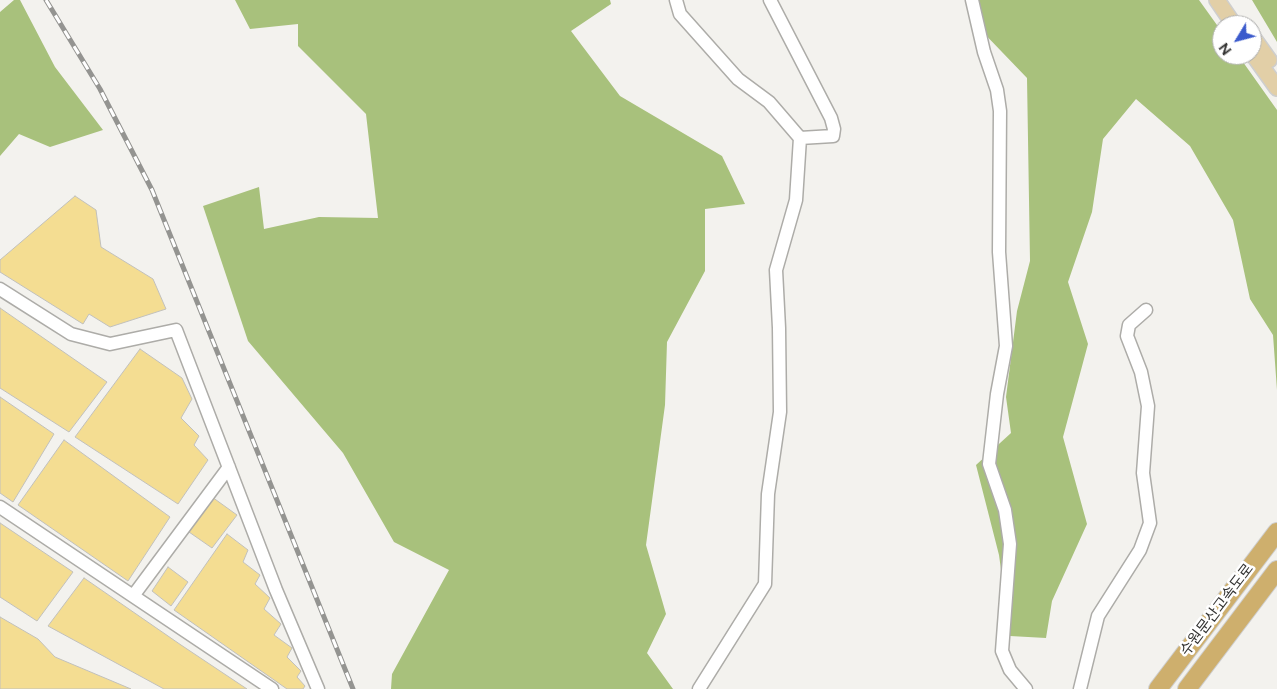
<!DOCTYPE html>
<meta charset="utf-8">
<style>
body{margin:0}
#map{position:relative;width:1277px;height:689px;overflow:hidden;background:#f3f2ee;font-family:Figtree,sans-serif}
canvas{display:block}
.north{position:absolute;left:1212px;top:15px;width:50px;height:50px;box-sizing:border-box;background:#fff;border:1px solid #aeaead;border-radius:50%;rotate:233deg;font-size:14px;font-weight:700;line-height:20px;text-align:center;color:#343433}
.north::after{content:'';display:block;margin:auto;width:18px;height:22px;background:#3b5acc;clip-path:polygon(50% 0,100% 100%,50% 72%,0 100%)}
</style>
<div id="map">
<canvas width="1277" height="689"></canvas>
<div class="north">N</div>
</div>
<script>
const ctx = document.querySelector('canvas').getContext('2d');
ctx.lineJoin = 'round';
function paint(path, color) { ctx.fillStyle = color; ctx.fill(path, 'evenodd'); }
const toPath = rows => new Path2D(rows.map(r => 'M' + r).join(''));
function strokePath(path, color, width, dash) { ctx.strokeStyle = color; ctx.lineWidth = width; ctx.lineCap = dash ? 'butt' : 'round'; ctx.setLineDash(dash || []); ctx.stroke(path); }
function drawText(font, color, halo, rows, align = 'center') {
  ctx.font = font + ' Figtree,"Noto Sans KR",sans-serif'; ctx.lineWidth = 5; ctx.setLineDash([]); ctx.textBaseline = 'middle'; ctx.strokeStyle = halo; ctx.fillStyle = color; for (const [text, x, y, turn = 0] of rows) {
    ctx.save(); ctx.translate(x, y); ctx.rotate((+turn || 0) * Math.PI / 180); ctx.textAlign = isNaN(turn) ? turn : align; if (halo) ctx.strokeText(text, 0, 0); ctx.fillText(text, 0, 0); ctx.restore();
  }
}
paint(toPath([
 [14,0,20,0,55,67,103,130,50,147,19,134,0,156,0,12],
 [235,0,610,0,611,4,571,31,620,96,722,156,745,204,705,209,705,271,667,342,665,405,646,545,666,614,647,653,673,689,391,689,392,674,449,570,394,542,343,453,248,341,203,206,259,187,264,229,319,217,378,218,366,114,298,46,298,24,250,29],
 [978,0,1199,0,1222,32,1222,55,1238,55,1277,110,1277,390,1273,335,1250,299,1233,220,1190,146,1136,99,1103,139,1092,212,1068,282,1088,344,1063,437,1087,524,1052,601,1046,638,1010,636,999,555,976,465,1011,433,1006,397,1017,311,1030,261,1027,78,977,26],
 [1252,0,1277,0,1277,42]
]), '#a8c17c');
const building = toPath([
 [75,196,96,210,101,247,153,279,166,309,110,327,89,314,83,324,0,272,0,260,75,196],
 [0,308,107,382,69,432,0,388,0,308],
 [140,349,182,378,192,399,181,418,199,436,194,445,208,460,178,504,75,437,140,349],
 [0,397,54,434,13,502,0,493,0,397],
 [64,440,170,517,128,581,18,505,64,440],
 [212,497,237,515,212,548,189,532,212,497],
 [0,523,73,572,37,621,0,597,0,523],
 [227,534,248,550,243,562,260,575,255,584,270,598,264,609,281,624,274,635,292,648,287,657,301,671,297,677,305,686,303,689,287,689,174,610,227,534],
 [168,567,188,582,171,606,152,591,168,567],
 [84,578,181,645,247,689,164,689,48,626,84,578],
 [0,617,38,639,55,657,131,689,0,689,0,617]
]);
paint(building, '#f4dd92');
strokePath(building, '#c1c0bc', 1);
const minor = toPath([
 [676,0,680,14,738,79,769,102,800,138,796,200,776,270,779,328,780,412,768,494,765,584,699,689],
 [770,0,831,118,834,129,833,136,800,138],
 [972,0,984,52,997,90,1000,111,999,252,1006,346,997,394,989,464,1005,510,1010,544,1002,651,1010,670,1026,689],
 [0,289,71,334,110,344,176,330,276,590,318,689],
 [0,507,272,689],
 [133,596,229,467],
 [1080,689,1098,616,1140,550,1150,523,1143,473,1148,406,1141,372,1127,336,1129,325,1146,310]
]);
const major = toPath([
 [1217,0,1234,25],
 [1252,36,1269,60],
 [1252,53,1277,88]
]);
const highway = toPath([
 [1158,689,1277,532],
 [1187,689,1277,570]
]);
strokePath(minor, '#adaca8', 15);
strokePath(major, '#cecece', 18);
strokePath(highway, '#cecece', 20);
strokePath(minor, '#fff', 12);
strokePath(major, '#e2cfa7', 15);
strokePath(highway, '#ceaf6d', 18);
const rail = toPath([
 [46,0,100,89,152,190,353,689]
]);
strokePath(rail, '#949491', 5);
strokePath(rail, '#fff', 3, [9]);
drawText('15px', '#343433', '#fff', [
 ["수원문산고속도로",1217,610,-53]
]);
</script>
